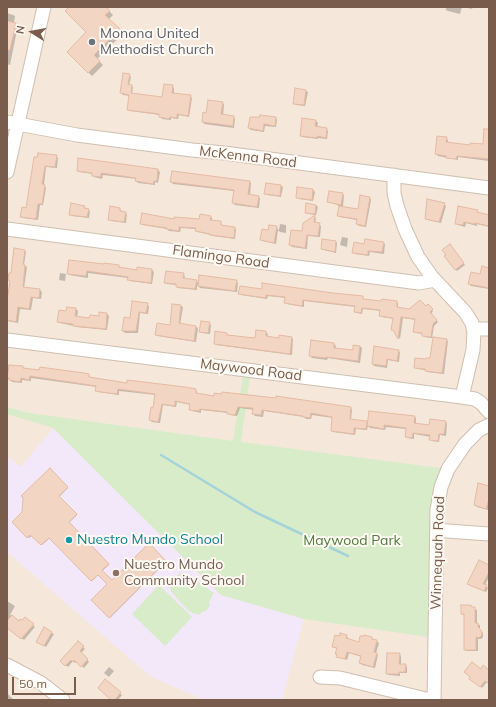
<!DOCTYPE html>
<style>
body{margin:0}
#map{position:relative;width:496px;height:707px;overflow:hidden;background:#fdf6ec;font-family:Mulish,sans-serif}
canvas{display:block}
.frame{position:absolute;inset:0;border:8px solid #7a5c4d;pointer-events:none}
.north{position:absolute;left:12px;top:12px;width:40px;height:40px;-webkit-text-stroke:3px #fffaf3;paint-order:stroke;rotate:281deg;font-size:11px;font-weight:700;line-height:16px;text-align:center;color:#7a5c4d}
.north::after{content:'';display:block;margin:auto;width:14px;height:18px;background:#7a5c4d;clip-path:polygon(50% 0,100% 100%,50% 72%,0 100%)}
.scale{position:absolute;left:12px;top:677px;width:64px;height:18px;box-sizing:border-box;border:2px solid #7a5c4d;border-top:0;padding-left:5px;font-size:12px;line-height:14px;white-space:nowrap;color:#7a5c4d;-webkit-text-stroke:3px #fffaf3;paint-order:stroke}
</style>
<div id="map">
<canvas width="496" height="707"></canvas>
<div class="frame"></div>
<div class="north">N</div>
<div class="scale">50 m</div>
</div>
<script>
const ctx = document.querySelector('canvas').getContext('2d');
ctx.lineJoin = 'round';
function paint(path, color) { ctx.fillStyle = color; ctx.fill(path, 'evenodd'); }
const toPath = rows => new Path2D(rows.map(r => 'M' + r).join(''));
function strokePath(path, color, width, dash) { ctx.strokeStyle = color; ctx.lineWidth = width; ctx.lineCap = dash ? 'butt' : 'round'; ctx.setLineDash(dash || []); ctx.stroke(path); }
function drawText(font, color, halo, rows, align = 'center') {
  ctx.font = font + ' Mulish,sans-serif'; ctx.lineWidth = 4; ctx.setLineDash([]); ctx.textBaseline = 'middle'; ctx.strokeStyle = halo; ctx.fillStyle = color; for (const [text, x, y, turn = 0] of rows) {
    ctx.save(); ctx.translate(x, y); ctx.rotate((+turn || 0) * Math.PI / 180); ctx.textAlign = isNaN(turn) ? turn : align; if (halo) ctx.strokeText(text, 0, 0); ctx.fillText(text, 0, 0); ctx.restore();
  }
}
paint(toPath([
 [7,7,489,7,489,700,7,700]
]), '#f5e8da');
paint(toPath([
 [53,428,221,595,304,619,282,700,204,700,150,676,7,552,7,456,21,467]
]), '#f3e8fa');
paint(toPath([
 [244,369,251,370,241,442,448,469,441,487,435,638,304,619,221,595,53,428,7,414,7,407,29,413,233,441],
 [181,573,185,573,214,593,209,602,210,605,206,611,202,612,199,615,190,612,179,601,170,590,170,586,172,579],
 [159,585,192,617,165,646,132,614]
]), '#d8ecc9');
paint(toPath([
 [71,7,105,7,113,15,109,19,123,34,97,59,103,65,92,76,68,52,88,32],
 [446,7,462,7,460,14,448,11,446,10],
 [464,7,473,7,472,9],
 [7,13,13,15,15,16,14,23,18,25,10,65,7,64],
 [129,75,131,77,129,85,133,87,132,94,163,98,172,86,174,88,174,94,190,96,192,98,189,117,179,115,178,119,171,118,171,120,162,119,160,115,130,111,128,110,130,96,123,95,121,93],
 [306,91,308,92,305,106,296,105,294,103],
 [223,103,224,105,223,116,234,117,235,119,234,128,204,124,203,122,207,114],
 [276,118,277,120,276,127,265,126,264,132,251,130,249,128],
 [316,121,318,123,317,128,326,129,328,131,327,139,318,138,318,139,302,137,301,136],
 [446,138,448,140,448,143,471,146,484,145,489,143,489,161,458,157,458,160,438,156,436,154],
 [56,156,58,158,57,168,46,167,44,185,46,188,45,194,43,205,40,205,38,220,23,218,21,217,27,209,38,158],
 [79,160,158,170,160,172,158,183,155,182,155,185,138,183,136,181,137,179,103,175,102,179,94,177,93,174,79,172,78,170],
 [171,182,250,182,251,183,250,195,258,197,260,198,259,208,235,205,233,203,234,191,173,184],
 [281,186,283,187,281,197,267,195,265,193],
 [313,190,315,192,313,201,299,199,297,197],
 [342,194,344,195,343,207,359,210,370,198,371,200,366,227,359,226,357,224,357,220,340,217,338,216,339,206,328,201],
 [444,204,446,206,441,223,428,220,426,218],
 [316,205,318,207,316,215,308,214,306,212],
 [84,206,86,209,90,211,89,218,72,216,70,214],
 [120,209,122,212,127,214,126,223,111,221,109,219],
 [477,211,479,213,489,216,489,227,477,224,477,226,466,223,465,227,458,225,456,223],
 [210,216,212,218,212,221,221,222,222,226,234,228,236,229,235,239,213,236,211,235,198,232,196,229,181,228,180,232,169,231,167,229,143,225,141,224,175,220,200,220],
 [315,217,316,218,315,224,321,226,320,237,308,236,307,249,292,247,290,245,303,233],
 [280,224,286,225,286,233,280,232,278,230,276,244,263,241,261,240,269,231,276,227,279,230],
 [342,237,348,238,347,247,340,245],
 [336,242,337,243,336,253,324,250,322,249],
 [383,243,385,244,384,254,370,252,369,256,355,254,353,252,365,245],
 [452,247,465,265,457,271,446,256],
 [24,250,26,252,24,265,27,267,24,288,40,290,42,292,41,299,33,298,31,310,20,309,18,323,7,321,7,302,12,275],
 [118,266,120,268,138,271,152,270,154,272,152,284,130,281,128,278,88,273,88,278,69,275,68,273],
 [489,269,489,289,471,286,469,284],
 [60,273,66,274,65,281,59,280],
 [183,274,185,276,184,279,196,281,199,283,236,281,238,283,237,292,200,288,197,285,197,290,178,288,177,285,166,284,165,282],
 [262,290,333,294,363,297,364,300,382,302,397,302,398,303,398,308,410,310,426,308,428,306,433,311,431,314,438,322,434,326,432,338,424,337,423,334,416,333,414,332,416,320,403,318,400,339,395,331,394,319,382,317,380,316,381,311,363,309,362,314,357,313,355,312,356,307,304,301,304,307,287,304,285,303,286,298,268,296,267,299,241,295,240,294],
 [147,304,149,306,148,314,140,313,138,333,125,333,123,331,131,319],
 [181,306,183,307,180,325,196,327,198,328,196,342,158,336,156,334,170,326],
 [67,308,76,309,78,311,77,317,90,319,100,317,107,314,109,316,107,330,76,327,74,326,60,323,58,322,67,312],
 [209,323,211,325,210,334,202,333,200,331],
 [266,332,268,334,267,337,280,339,292,338,293,339,292,355,216,345,215,343,226,334,228,335,256,339],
 [446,340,448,341,444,374,427,372,425,370,417,369,415,367,431,359],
 [334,344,336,346,335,349,353,351,360,346,362,348,360,363,328,358,327,360,312,358,310,356],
 [398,351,400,352,399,362,388,360,387,368,374,366,373,364],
 [23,367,25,369,89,375,90,379,128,384,196,390,197,392,197,394,214,397,351,408,352,410,351,420,366,422,369,424,414,417,416,418,416,424,430,426,446,422,447,424,446,436,440,435,439,442,432,441,430,439,431,437,414,434,414,439,407,438,406,436,406,429,386,427,385,430,370,428,368,426,367,430,356,429,355,435,333,432,332,430,333,418,312,415,311,419,306,419,304,417,264,411,263,417,255,416,253,414,254,410,240,408,237,416,230,415,228,413,201,410,201,413,192,411,190,409,191,405,177,402,176,407,163,405,160,423,152,422,150,420,154,409,156,395,119,391,119,395,98,392,97,390,97,387,31,378,31,381,22,380,22,383,12,382,10,379,7,379,7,368],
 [50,469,68,488,59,497,77,515,69,523,109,565,102,571,112,581,149,545,166,562,110,618,93,600,108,585,99,574,92,581,50,538,42,545,32,535,29,538,14,522,23,513],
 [489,487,488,510,477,507,475,505],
 [489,566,489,577,485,585,488,588,486,592,470,585],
 [7,601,15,606,10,615,19,622,22,622,25,618,35,627,24,640,18,635,17,636,7,627],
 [473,608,477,610,477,624,480,625,480,630,483,633,483,637,481,639,478,639,478,651,467,651,465,650,465,616,462,614],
 [45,629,54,634,46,647,39,643],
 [346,636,348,637,347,640,359,643,372,638,379,643,376,653,378,655,375,668,362,665,360,663,362,657,349,653,347,660,338,656,336,654,338,649,333,646,340,637],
 [78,642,85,649,81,653,89,662,84,668,77,661,75,663,73,661,68,667,61,661],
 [399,654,401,656,401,665,405,665,407,667,407,673,400,673,400,676,389,675,387,674],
 [109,667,114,671,109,677,104,673],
 [481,670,489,671,489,683,487,682,482,688,472,680],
 [105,681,122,695,118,700,112,700],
 [7,693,14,700,7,700]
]), '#0003');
strokePath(toPath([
 [161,455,255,512,348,556]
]), '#a5d3da', 2.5);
const building = toPath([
 [69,7,106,7,110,11,105,15,120,29,94,55,100,61,88,73,67,52,86,32,65,11,69,7],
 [7,21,16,23,10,50,7,50,7,21],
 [123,73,130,74,128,84,132,85,131,93,162,97,164,84,173,85,172,93,191,95,188,116,177,114,177,118,170,117,169,119,159,117,159,114,127,110,129,95,120,93,123,73],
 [295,88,306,90,304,105,293,104,295,88],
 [208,100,223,102,221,114,234,116,233,126,202,122,203,112,206,113,208,100],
 [260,115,276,117,275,126,264,124,263,131,248,128,250,117,260,117,260,115],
 [302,118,316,120,315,126,327,128,326,138,317,136,317,138,300,136,302,118],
 [484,129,489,129,489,159,457,156,456,159,446,158,446,156,435,154,437,136,447,137,446,142,470,145,470,143,483,144,484,129],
 [38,153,57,155,55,167,45,166,42,184,45,185,44,192,42,204,38,204,36,219,20,217,22,207,26,208,34,157,37,157,38,153],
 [78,158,158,169,157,181,154,181,153,184,135,181,136,178,101,173,101,177,92,176,92,173,77,171,78,158],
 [172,171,250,181,248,194,259,196,257,207,232,203,234,190,170,182,172,171],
 [266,183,281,185,280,196,264,194,266,183],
 [297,187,313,189,312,200,296,198,297,187],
 [329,191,343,193,341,205,327,202,329,191],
 [360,195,370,197,365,226,356,224,357,219,337,216,339,206,358,209,360,195],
 [427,199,445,203,439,222,425,219,427,199],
 [71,203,85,206,84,208,89,209,87,217,69,215,71,203],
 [306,203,316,205,315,214,305,213,306,203],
 [110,206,120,208,120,211,126,212,124,222,108,220,110,206],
 [458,206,478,210,477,212,489,215,489,226,475,223,475,224,464,222,463,225,455,224,458,206],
 [142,213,174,219,174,217,199,219,200,214,211,216,210,220,221,221,221,225,235,227,234,238,210,235,210,234,195,231,196,228,179,227,179,231,166,229,167,228,140,224,142,213],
 [315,215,314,222,320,223,318,236,307,235,305,248,289,245,291,230,302,231,303,223,315,215],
 [269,225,277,226,274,243,260,240,262,229,268,230,269,225],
 [322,239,336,241,335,252,321,249,322,239],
 [365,239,384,242,382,252,368,251,368,255,352,253,354,242,364,244,365,239],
 [450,244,464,263,455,270,444,256,446,255,442,250,450,244],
 [14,248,25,250,23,264,25,265,23,287,40,289,39,298,31,297,29,309,18,307,16,322,7,320,7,301,10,281,8,280,9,273,11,273,14,248],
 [69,260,104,264,104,263,119,265,119,267,137,270,137,267,152,269,151,283,127,280,128,277,87,271,86,276,67,274,69,260],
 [482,266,489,268,489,288,468,284,471,272,480,274,482,266],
 [166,271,184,273,183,278,197,280,195,289,176,287,176,284,164,283,166,271],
 [199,275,237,280,235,291,198,286,199,275],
 [262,283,333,293,363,296,363,299,381,301,382,299,397,301,397,307,409,309,420,300,426,306,428,304,433,309,430,312,437,320,433,324,431,337,422,336,422,333,413,332,415,319,401,317,398,339,393,330,391,330,393,318,379,316,380,310,362,308,361,313,354,312,355,306,303,300,302,306,284,303,285,297,266,295,266,298,238,294,240,286,262,289,262,283],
 [132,301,148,303,146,313,139,312,136,331,122,331,124,317,130,318,132,301],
 [172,304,181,305,179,323,196,326,194,341,155,335,157,323,170,325,172,304],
 [67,307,76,308,75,316,89,318,90,315,99,316,99,312,107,313,106,329,73,326,73,324,57,322,59,310,66,311,67,307],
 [201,321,210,322,208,333,199,332,201,321],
 [256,330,266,331,266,336,279,338,279,335,292,337,290,354,214,344,215,331,227,333,227,335,255,338,256,330],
 [433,337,447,339,442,373,425,371,425,369,414,368,415,358,426,359,426,358,430,358,433,337],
 [311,340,334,343,334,348,353,350,353,345,360,346,358,361,326,357,326,358,309,356,311,340],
 [374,346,399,350,397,361,387,359,386,366,372,364,374,346],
 [9,365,23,366,23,368,39,370,40,367,47,368,84,373,89,374,89,377,127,383,127,380,185,387,196,389,196,393,214,396,214,393,221,394,222,392,276,398,276,396,351,407,350,419,367,421,366,429,354,428,354,434,331,431,332,417,311,413,310,418,303,417,303,416,262,410,261,415,252,414,253,408,238,407,235,415,227,414,227,412,200,409,199,411,189,410,190,404,175,401,175,406,162,404,158,422,149,420,151,407,153,408,155,394,118,389,117,394,101,392,95,391,96,386,30,376,29,380,21,378,20,382,9,380,9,378,7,378,9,365],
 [369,411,415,416,414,423,429,425,430,419,446,421,444,434,439,434,438,441,429,440,430,435,413,433,412,438,405,437,406,428,384,425,384,429,367,426,369,411],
 [50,468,68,487,59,496,77,514,69,522,109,564,102,570,112,580,149,543,166,561,109,618,91,600,107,584,98,575,91,581,49,538,41,545,30,535,27,538,12,522,22,512,23,497,21,496,50,468],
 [478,483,489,486,489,499,486,509,474,505,478,483],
 [479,560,489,565,489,572,483,584,487,585,484,591,467,584,479,560],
 [461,605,471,605,472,607,475,607,475,623,478,623,478,627,481,630,482,635,479,638,476,637,476,650,464,650,464,614,461,614,461,605],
 [12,615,19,621,20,619,22,620,25,617,34,624,21,639,7,628,7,621,12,615],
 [44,627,52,632,44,646,36,642,44,627],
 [340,633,347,635,346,638,359,642,360,636,364,636,364,635,372,637,372,639,377,640,374,652,377,653,373,667,359,663,361,656,347,652,345,659,336,657,337,654,335,654,337,648,332,647,335,635,340,636,340,633],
 [78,641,84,646,80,651,88,659,81,667,74,660,73,662,71,660,65,666,60,661,78,641],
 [387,653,400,653,399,664,406,664,405,672,399,672,399,674,386,674,387,653],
 [472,662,481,669,483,665,489,670,489,684,485,681,480,687,469,679,470,677,464,672,472,662],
 [105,679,121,692,115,700,111,700,98,688,105,679]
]);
paint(building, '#f3d5c3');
strokePath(building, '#e6bba3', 1);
const minor = toPath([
 [7,122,77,135,192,150,224,153,489,188],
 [7,172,44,7],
 [394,175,394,193,397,206,405,229,418,257,432,277,465,312,472,323,474,332,473,350,462,397],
 [7,229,419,283,435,280],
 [473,329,489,329],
 [7,340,462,397,475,399,481,403,489,412],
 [437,529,447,531,489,534],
 [7,665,41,683,63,700],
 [320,677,340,678,430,700],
 [434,700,437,510,441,487,448,469,465,444,479,430,489,425]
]);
strokePath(minor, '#d1beb0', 15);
strokePath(minor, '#fff', 13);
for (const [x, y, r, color] of [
 [92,42,4,"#6b7280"],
 [69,540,4,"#0f9aa8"],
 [116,573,4,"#8d6e63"]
]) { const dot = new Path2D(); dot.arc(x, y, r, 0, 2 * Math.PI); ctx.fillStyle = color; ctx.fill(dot); strokePath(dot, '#fffaf3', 1.5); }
drawText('14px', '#5b616d', '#fffaf3', [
 ["Monona United",100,34],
 ["Methodist Church",100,50]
], 'left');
drawText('14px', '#7a5c4d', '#fffaf3', [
 ["McKenna Road",248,157,7],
 ["Flamingo Road",221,257,8],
 ["Maywood Road",251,370,7],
 ["Winnequah Road",438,553,-88]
]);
drawText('14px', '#0d838f', '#fffaf3', [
 ["Nuestro Mundo School",77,540]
], 'left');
drawText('14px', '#537a41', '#fffaf3', [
 ["Maywood Park",352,541]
]);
drawText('14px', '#785e54', '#fffaf3', [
 ["Nuestro Mundo",124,565],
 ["Community School",124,581]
], 'left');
</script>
